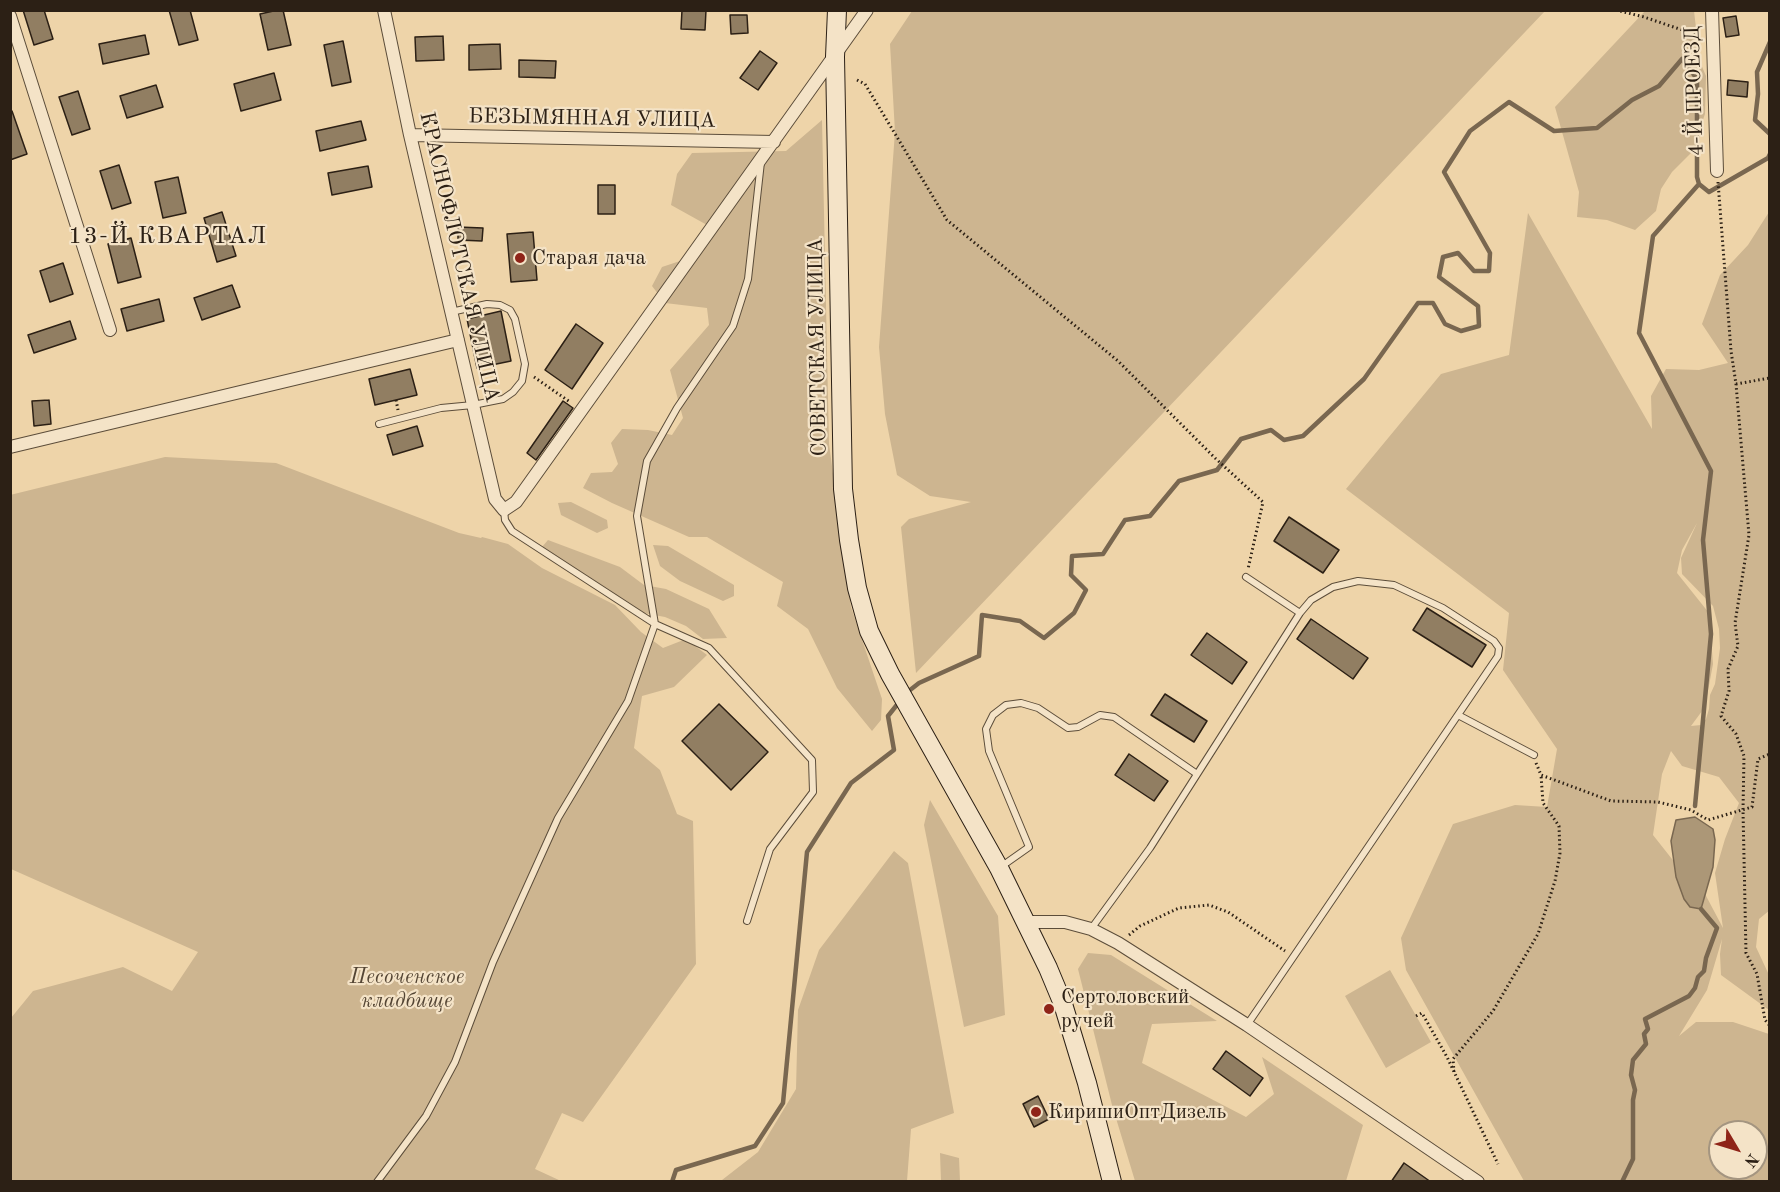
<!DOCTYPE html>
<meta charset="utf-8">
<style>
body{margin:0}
#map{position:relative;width:1780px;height:1192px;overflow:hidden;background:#eed4a9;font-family:"Old Standard TT",serif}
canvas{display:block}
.frame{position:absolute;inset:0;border:12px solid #2c2015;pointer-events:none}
.north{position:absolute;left:1708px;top:1120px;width:60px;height:60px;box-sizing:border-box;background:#f4e3c7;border:2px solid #a49580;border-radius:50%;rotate:128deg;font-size:16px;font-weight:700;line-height:24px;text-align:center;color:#2c2015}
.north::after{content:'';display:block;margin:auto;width:21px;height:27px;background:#8f2418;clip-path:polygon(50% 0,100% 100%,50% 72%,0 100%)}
</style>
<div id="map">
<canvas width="1780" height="1192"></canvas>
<div class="frame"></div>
<div class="north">N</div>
</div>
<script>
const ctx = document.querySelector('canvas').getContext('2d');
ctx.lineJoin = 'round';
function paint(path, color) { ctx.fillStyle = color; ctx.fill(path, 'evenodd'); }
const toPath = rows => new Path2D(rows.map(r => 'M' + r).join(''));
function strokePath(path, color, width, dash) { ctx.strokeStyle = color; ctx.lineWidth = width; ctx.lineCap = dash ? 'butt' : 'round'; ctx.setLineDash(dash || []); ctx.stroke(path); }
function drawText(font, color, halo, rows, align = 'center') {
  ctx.font = font + ' "Old Standard TT",serif'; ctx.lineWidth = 4.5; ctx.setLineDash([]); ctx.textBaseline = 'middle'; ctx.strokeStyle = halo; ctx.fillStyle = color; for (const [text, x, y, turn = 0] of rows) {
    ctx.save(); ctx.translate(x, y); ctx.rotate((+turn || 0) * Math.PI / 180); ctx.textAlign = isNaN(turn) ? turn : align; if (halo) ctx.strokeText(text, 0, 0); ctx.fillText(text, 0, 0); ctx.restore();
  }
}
paint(toPath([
 [912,11,1545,11,916,673,901,527,909,519,971,502,930,496,897,475,885,414,879,347,895,132,890,44],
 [1645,11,1694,11,1700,62,1706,76,1705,114,1691,153,1672,172,1661,189,1656,211,1635,230,1607,220,1577,217,1579,192,1555,107],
 [822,120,829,444,851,607,882,699,881,720,872,731,837,688,808,629,777,606,783,582,707,537,689,537,612,503,583,488,591,473,612,472,618,464,611,443,622,429,648,430,672,435,683,418,670,370,709,325,707,308,665,303,652,286,662,267,698,255,712,238,707,225,671,205,677,174,692,153,786,151],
 [1769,212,1770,910,1759,919,1756,947,1769,975,1769,1010,1721,975,1720,954,1722,939,1707,990,1679,1036,1696,1022,1733,1022,1769,1034,1769,1181,1524,1181,1406,970,1401,938,1453,824,1515,805,1547,807,1557,749,1503,670,1509,613,1346,489,1441,374,1509,355,1528,213,1652,429,1651,396,1666,369,1699,370,1728,363,1702,324,1720,275,1748,245],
 [1697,523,1681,558,1682,574,1713,606,1719,629,1720,648,1715,684,1710,695,1709,709,1706,719,1701,725,1691,726,1705,707,1713,664,1709,613,1677,573,1682,550],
 [1671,751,1682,766,1719,777,1739,803,1725,839,1715,873,1723,928,1695,875,1683,873,1653,835,1662,774],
 [1720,1132,1756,1132,1756,1168,1720,1168],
 [165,457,276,463,459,533,481,538,482,537,508,544,542,568,615,605,641,632,663,648,686,639,707,655,674,687,642,696,634,748,660,770,677,814,693,821,696,964,583,1122,562,1113,535,1169,561,1181,11,1181,11,1018,33,991,123,967,172,991,198,952,11,869,10,495],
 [571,502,607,520,608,528,597,533,561,515,558,503],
 [548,540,620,567,644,585,666,589,709,609,727,638,703,639,686,626,665,617,638,612,589,585,542,547],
 [653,545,668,546,734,585,734,596,723,601,680,581,660,566],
 [930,800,998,916,1005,1015,964,1027,924,825],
 [894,851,908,863,954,1113,911,1129,907,1181,722,1180,758,1152,796,1089,798,1010,819,950],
 [1088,953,1111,955,1217,1021,1152,1024,1142,1063,1246,1117,1274,1094,1262,1057,1363,1125,1346,1181,1135,1181,1112,1105,1078,969],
 [1390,970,1431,1042,1386,1068,1345,996],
 [940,1153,959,1158,960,1181,941,1181]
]), '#cdb590');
const water = toPath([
 [1695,817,1713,829,1715,840,1713,867,1701,909,1690,907,1684,899,1676,877,1671,841,1676,820,1695,817]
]);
paint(water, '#ac9777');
strokePath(water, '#796750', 1.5);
strokePath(toPath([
 [1770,42,1757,72,1758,94,1755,120,1770,134],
 [905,694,919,683,979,656,982,615,1020,621,1044,638,1074,613,1086,590,1071,575,1072,556,1103,554,1125,520,1150,516,1179,481,1217,470,1241,439,1271,430,1284,440,1303,436,1364,379,1418,303,1433,303,1445,324,1461,331,1479,326,1478,306,1439,277,1443,257,1458,253,1474,271,1489,271,1490,253,1444,172,1470,131,1509,102,1554,131,1597,128,1632,100,1659,86,1682,59,1697,79,1697,177,1699,184,1709,192,1768,158,1770,154],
 [1695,806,1711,634,1703,540,1711,471,1639,333,1653,236,1699,184],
 [672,1182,676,1170,755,1146,783,1103,807,852,851,783,894,750,888,716,900,701],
 [1622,1182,1633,1159,1633,1100,1635,1090,1631,1075,1633,1060,1646,1044,1644,1034,1648,1029,1645,1019,1689,996,1695,988,1698,977,1704,971,1706,958,1717,928,1701,909]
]), '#796750', 4.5);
const building = toPath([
 [23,10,44,10,53,39,34,45,23,10],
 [169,10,190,10,198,40,179,45,169,10],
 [278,10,283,10,291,45,268,50,260,14,278,10],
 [682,10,706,10,705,30,681,29,682,10],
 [730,15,747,15,748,33,731,34,730,15],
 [1736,16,1739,35,1726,37,1723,18,1736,16],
 [145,35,149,54,103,64,99,44,145,35],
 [443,36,444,60,416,61,415,37,443,36],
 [343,41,351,82,332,86,324,45,343,41],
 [500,44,501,69,469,70,469,45,500,44],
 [760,51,777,63,758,90,740,78,760,51],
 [519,60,556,61,555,78,519,77,519,60],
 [274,73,281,100,241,111,234,84,274,73],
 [1728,80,1748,82,1747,97,1727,95,1728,80],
 [156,85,163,107,127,118,120,96,156,85],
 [78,91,90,129,72,135,59,97,78,91],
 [12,111,27,154,10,160,10,112,12,111],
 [361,121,366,140,320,151,316,131,361,121],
 [119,165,131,203,112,209,100,171,119,165],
 [368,166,372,187,332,195,328,173,368,166],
 [178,177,186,213,163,218,155,182,178,177],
 [598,185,615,185,615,214,598,214,598,185],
 [222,212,236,256,217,262,204,218,222,212],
 [458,227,483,228,482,241,458,240,458,227],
 [533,232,537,280,511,282,507,234,533,232],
 [131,238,141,277,118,283,108,244,131,238],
 [63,263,73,294,50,302,40,271,63,263],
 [232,285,240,307,202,320,194,298,232,285],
 [159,299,164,321,127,331,121,309,159,299],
 [501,311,511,361,477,368,467,319,501,311],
 [70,321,76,339,34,353,28,335,70,321],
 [576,324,603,343,572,389,545,370,576,324],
 [410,369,417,395,375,405,369,379,410,369],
 [49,400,51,424,34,426,32,401,49,400],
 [563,401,573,408,536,460,527,453,563,401],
 [417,426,423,446,393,455,387,435,417,426],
 [1289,517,1339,550,1323,573,1274,541,1289,517],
 [1427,608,1486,645,1472,667,1413,630,1427,608],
 [1311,619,1368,658,1353,679,1297,639,1311,619],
 [1207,633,1247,662,1232,684,1191,655,1207,633],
 [1165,694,1207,721,1194,742,1151,715,1165,694],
 [719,704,768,752,731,790,682,741,719,704],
 [1129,754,1168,781,1154,801,1115,775,1129,754],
 [1226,1051,1263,1078,1250,1096,1213,1069,1226,1051],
 [1038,1096,1049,1119,1034,1127,1023,1104,1038,1096],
 [1404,1163,1431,1182,1391,1182,1404,1163]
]);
paint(building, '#917e62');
strokePath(building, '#2c2015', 1.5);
const service = toPath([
 [379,424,441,408,473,405,503,399,513,392,522,381,525,364,515,319,510,310,500,305,487,304,451,312],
 [504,510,505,520,512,531,655,624,709,648,812,760,813,792,770,849,747,921],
 [1246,577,1300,613],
 [1458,715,1534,755],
 [1002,866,1029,847,989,751,986,729,993,715,1006,705,1021,703,1038,708,1068,728,1078,727,1100,715,1114,717,1197,774],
 [1091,929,1150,848,1300,613,1311,600,1333,587,1358,581,1394,585,1443,608,1494,641,1499,648,1498,656,1247,1025],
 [377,1182,426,1116,455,1062,493,962,558,818,628,701,655,624,637,516,647,461,677,408,733,326,748,279,761,162]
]);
const minor = toPath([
 [384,10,410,135,495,499,504,510,516,502,867,10],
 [1712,10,1717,171],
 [10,16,110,330],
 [410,135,774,142],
 [10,447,458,340],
 [1026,922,1065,922,1091,929,1118,943,1247,1025,1478,1182]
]);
const secondary = toPath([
 [837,10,835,57,843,489,849,540,857,588,869,631,890,674,999,868,1048,968,1063,1004,1087,1083,1112,1182]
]);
strokePath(service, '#5c4d3a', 8);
strokePath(minor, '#5c4d3a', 14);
strokePath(secondary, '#2c2015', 20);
strokePath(toPath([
 [1616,10,1644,17,1700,36],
 [857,80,865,84,947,220,1118,361,1215,458,1263,502,1248,569],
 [1718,182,1731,351,1736,384,1749,535,1735,623,1738,646,1728,669,1729,691,1721,716,1736,734,1744,756,1743,810,1746,953,1757,974,1765,1020,1770,1026],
 [534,377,570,402],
 [1736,384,1770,378],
 [396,400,398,410],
 [1536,763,1541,775,1611,801,1658,802,1691,810,1708,820,1752,807,1758,759,1770,754],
 [1129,935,1140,926,1179,908,1209,905,1228,912,1285,951],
 [1416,1016,1422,1013,1447,1057,1498,1164],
 [1454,1072,1453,1059,1493,1011,1538,934,1555,881,1560,853,1559,826,1543,803,1541,775]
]), '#2c2015', 3, [1.5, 3]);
strokePath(service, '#f4e3c7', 6);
strokePath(minor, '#f4e3c7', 12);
strokePath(secondary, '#f4e3c7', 18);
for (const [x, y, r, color] of [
 [520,258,6,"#8f2418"],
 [1049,1009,6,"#8f2418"],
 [1036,1112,6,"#8f2418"]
]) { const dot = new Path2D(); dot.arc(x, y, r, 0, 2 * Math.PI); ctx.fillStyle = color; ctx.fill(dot); strokePath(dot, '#f4e3c7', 2); }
drawText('21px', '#2c2015', '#f4e3c7', [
 ["4-Й ПРОЕЗД",1695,91,-92],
 ["БЕЗЫМЯННАЯ УЛИЦА",592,119,1],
 ["КРАСНОФЛОТСКАЯ УЛИЦА",459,257,77],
 ["СОВЕТСКАЯ УЛИЦА",818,347,-91]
]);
drawText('21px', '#2c2015', '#f4e3c7', [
 ["Старая дача",532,258],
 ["Сертоловский",1061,997],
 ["ручей",1061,1021],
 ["КиришиОптДизель",1048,1112]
], 'left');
drawText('italic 21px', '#544534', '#f4e3c7', [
 ["Песоченское",407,977],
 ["кладбище",407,1001]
]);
ctx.letterSpacing = '1.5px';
drawText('24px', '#2c2015', '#f4e3c7', [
 ["13-Й КВАРТАЛ",168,237]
]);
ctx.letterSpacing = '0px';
</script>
